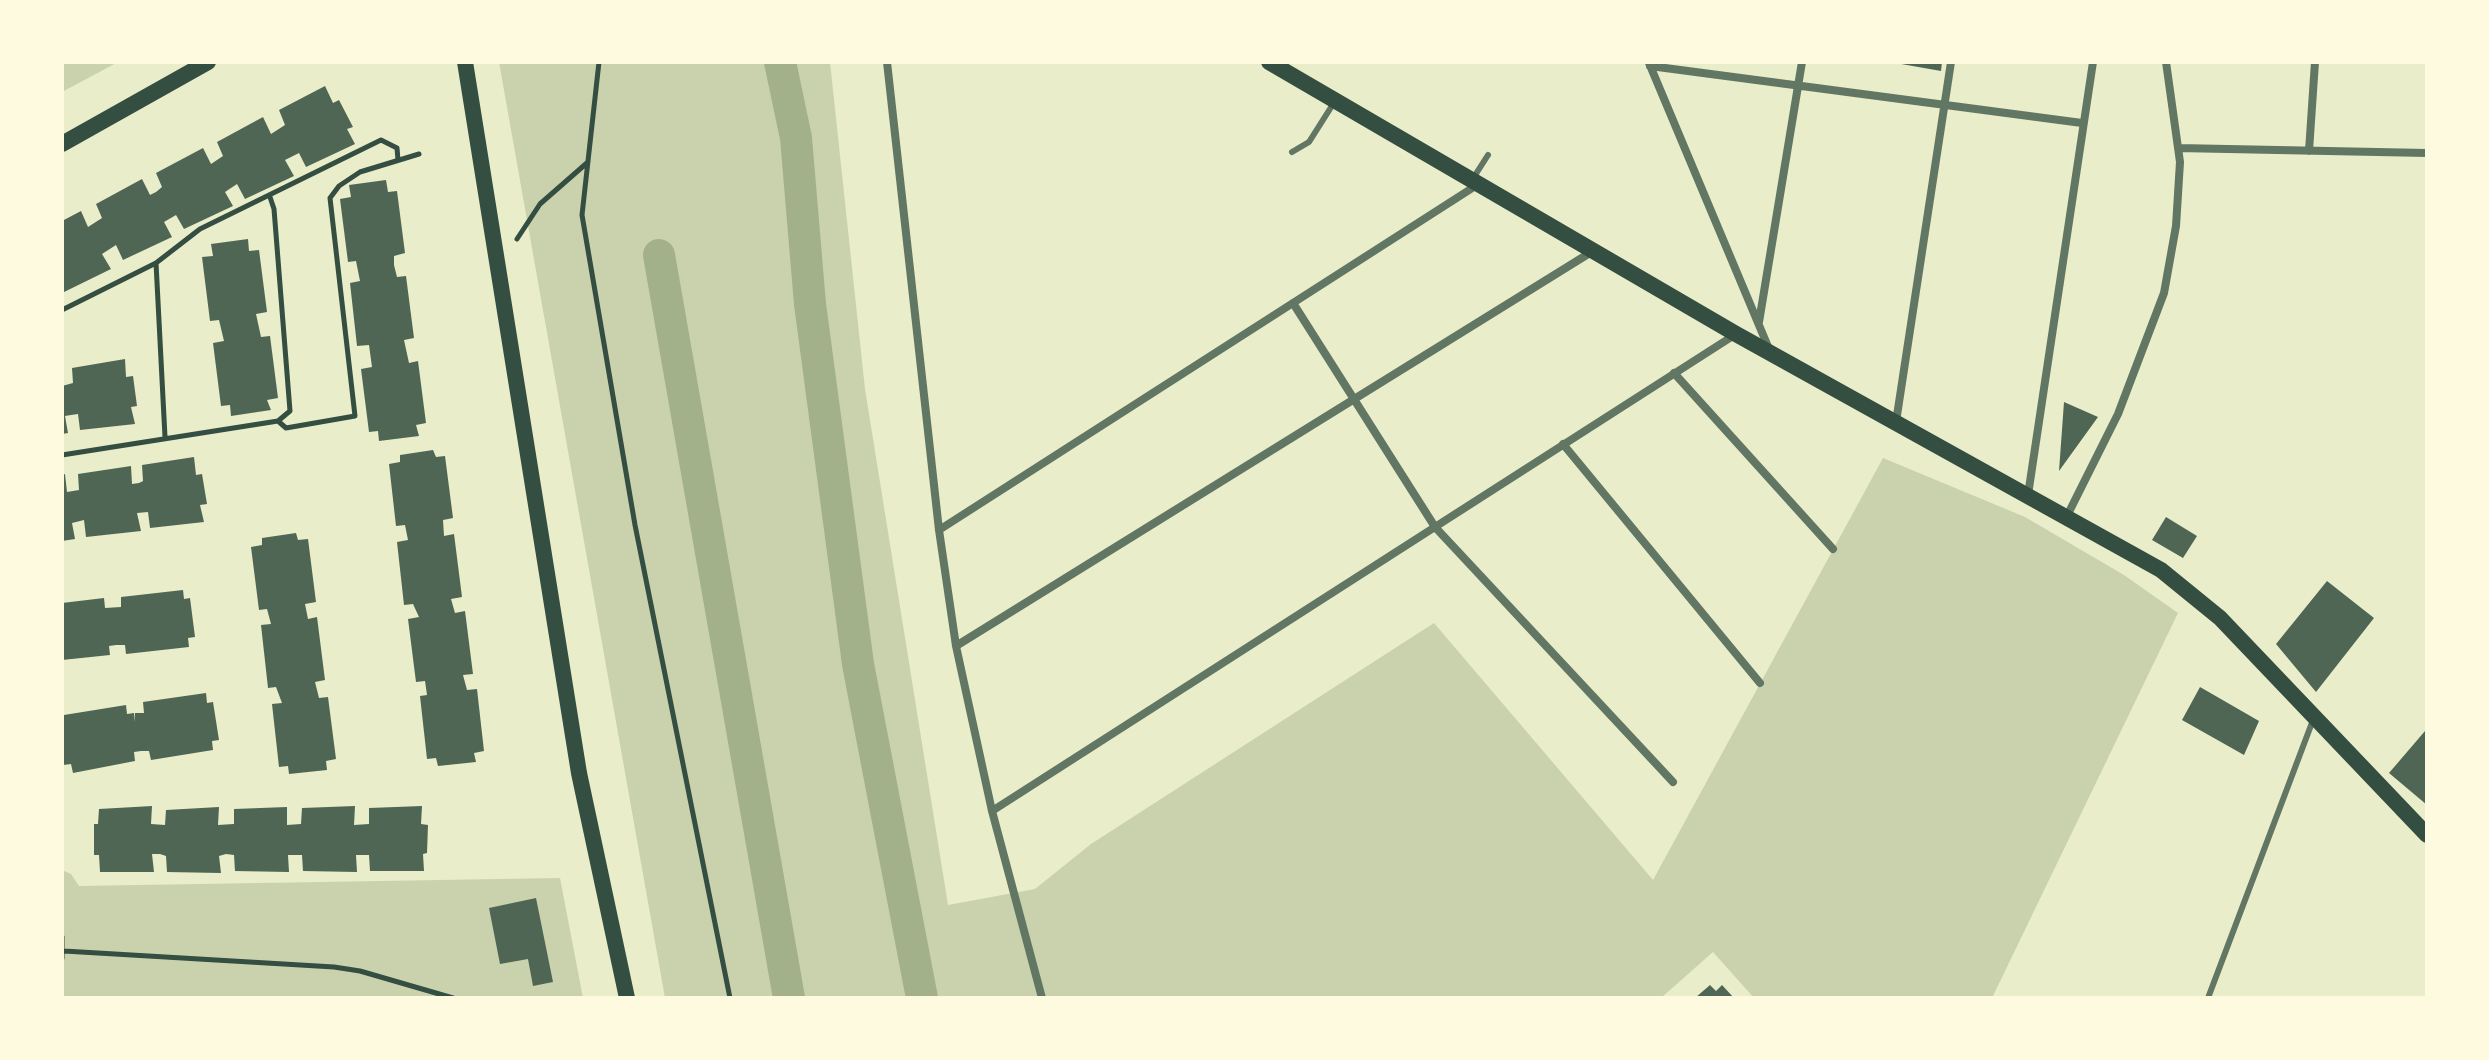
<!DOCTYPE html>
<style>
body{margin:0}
#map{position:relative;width:2489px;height:1060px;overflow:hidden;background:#e9edc9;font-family:Helvetica,sans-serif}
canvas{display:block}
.frame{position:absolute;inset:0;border:64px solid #fefae0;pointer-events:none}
</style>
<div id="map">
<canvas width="2489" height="1060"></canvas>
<div class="frame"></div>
</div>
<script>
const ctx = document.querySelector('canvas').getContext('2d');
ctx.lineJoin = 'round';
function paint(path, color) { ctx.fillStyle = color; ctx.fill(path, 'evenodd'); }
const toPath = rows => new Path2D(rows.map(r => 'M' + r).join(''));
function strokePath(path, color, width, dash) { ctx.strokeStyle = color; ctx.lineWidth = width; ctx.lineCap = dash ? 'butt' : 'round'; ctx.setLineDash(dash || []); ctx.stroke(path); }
paint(toPath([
 [62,62,118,62,62,92],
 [499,62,830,62,865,389,948,905,1035,889,1091,844,1434,623,1653,880,1883,458,2025,517,2124,575,2178,613,1992,998,1754,998,1713,952,1661,998,665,998],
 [62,870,71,874,79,886,560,878,583,998,62,998]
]), '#cad2ad');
strokePath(toPath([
 [780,62,796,138,810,304,858,664,922,998],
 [659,255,789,998]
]), '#a3b18a', 32);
paint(toPath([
 [1890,62,1942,62,1941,71],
 [325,86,333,103,339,100,353,127,347,129,355,144,306,167,299,153,285,160,294,176,245,199,237,184,225,192,233,206,184,229,176,215,164,222,172,237,123,260,116,245,102,254,111,269,62,293,62,221,81,211,88,227,102,218,96,204,142,179,150,195,156,192,162,187,156,173,203,148,211,164,223,156,217,142,263,117,271,134,285,125,279,110],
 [386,180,388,192,397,191,405,253,394,256,394,265,397,277,406,276,414,338,404,340,409,363,418,361,426,423,416,425,419,436,379,441,378,431,369,432,361,369,372,367,369,345,357,346,350,283,360,281,356,261,348,262,340,199,351,197,349,185],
 [248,239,249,251,259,250,267,312,256,314,261,337,270,336,278,398,267,400,271,410,231,416,230,405,221,406,213,343,224,341,219,320,210,321,202,257,213,256,211,244],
 [125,359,126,377,133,376,137,406,131,407,135,424,80,430,78,414,71,415,65,416,68,433,62,434,62,386,73,383,72,368],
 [2064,402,2098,417,2059,471],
 [433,450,436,457,445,456,453,518,443,520,444,536,454,534,462,597,451,599,455,613,465,611,473,674,463,675,467,690,477,689,484,751,474,753,476,762,438,766,436,758,427,759,420,696,427,695,425,681,416,682,408,619,419,617,413,604,404,605,397,542,408,540,405,525,396,526,389,464,400,462,400,455],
 [194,457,196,475,202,474,207,504,200,505,204,522,150,528,148,512,137,513,141,531,86,537,84,520,72,523,75,539,62,541,62,475,65,474,67,492,79,490,78,474,131,466,132,484,139,483,143,481,142,465],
 [2166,517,2197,536,2183,558,2152,540],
 [296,533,298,540,308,539,316,602,305,604,308,619,317,617,325,680,315,682,319,698,328,697,336,759,326,761,327,770,289,774,288,766,279,767,272,704,282,703,276,687,268,688,261,625,271,624,267,609,259,610,251,547,262,545,262,538],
 [2327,581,2374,618,2316,692,2276,644],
 [183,590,184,599,190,598,195,637,188,638,189,647,126,654,125,645,116,645,109,646,110,655,62,660,62,603,104,598,105,608,121,607,121,597],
 [2200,687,2259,721,2244,755,2182,720],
 [206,693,207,703,213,702,219,740,212,741,213,750,151,760,149,751,141,751,134,752,135,761,73,773,71,764,63,765,64,715,126,705,127,714,134,713,135,722,135,713,144,713,143,702],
 [2425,731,2427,733,2427,805,2389,773],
 [152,806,151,824,165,825,166,810,219,807,218,825,234,824,234,809,287,807,287,825,301,824,302,808,355,806,354,825,369,824,369,808,422,806,421,824,428,825,427,853,423,854,424,871,370,871,369,855,356,855,357,872,303,871,302,855,288,855,289,872,235,871,234,855,226,854,219,856,221,873,167,872,166,856,160,854,152,854,154,872,100,872,99,855,94,855,94,824,98,824,99,809],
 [536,898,553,982,533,986,528,959,500,964,489,908],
 [1710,985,1716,991,1722,985,1734,998,1695,998]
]), '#4f6655');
strokePath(toPath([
 [599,62,582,215,635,525,730,998],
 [270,197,274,209,290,411,278,421,286,428,355,416,330,198,339,186,360,172,419,154],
 [517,239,540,204,588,162],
 [156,263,165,437],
 [62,310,156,263,200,229,381,140,397,148,398,160],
 [62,455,278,421],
 [62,937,62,958],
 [64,951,334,967,360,971,453,998]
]), '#344e41', 5);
strokePath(toPath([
 [1292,152,1309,142,1335,101],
 [1472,180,1488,155],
 [2208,998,2313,720]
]), '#617663', 6);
strokePath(toPath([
 [887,62,939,530,956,646,992,811,1042,998],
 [1651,62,1650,66,2082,123],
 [1649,63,1769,349],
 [2178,148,2427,153],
 [2309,151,2315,62],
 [1293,303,1435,527,1673,782],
 [1759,322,1802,62],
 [1674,373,1833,549],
 [1896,422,1951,62],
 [1563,444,1760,683],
 [2028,495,2093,62],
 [2067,516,2118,414,2164,293,2176,226,2180,162,2166,62],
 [939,530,1477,185],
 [956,646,1593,251],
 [992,811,1736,334]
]), '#617663', 8);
strokePath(toPath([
 [465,62,579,773,627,998],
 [1269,62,1736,334,2161,570,2220,618,2427,835],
 [62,144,208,62]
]), '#344e41', 16);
</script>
